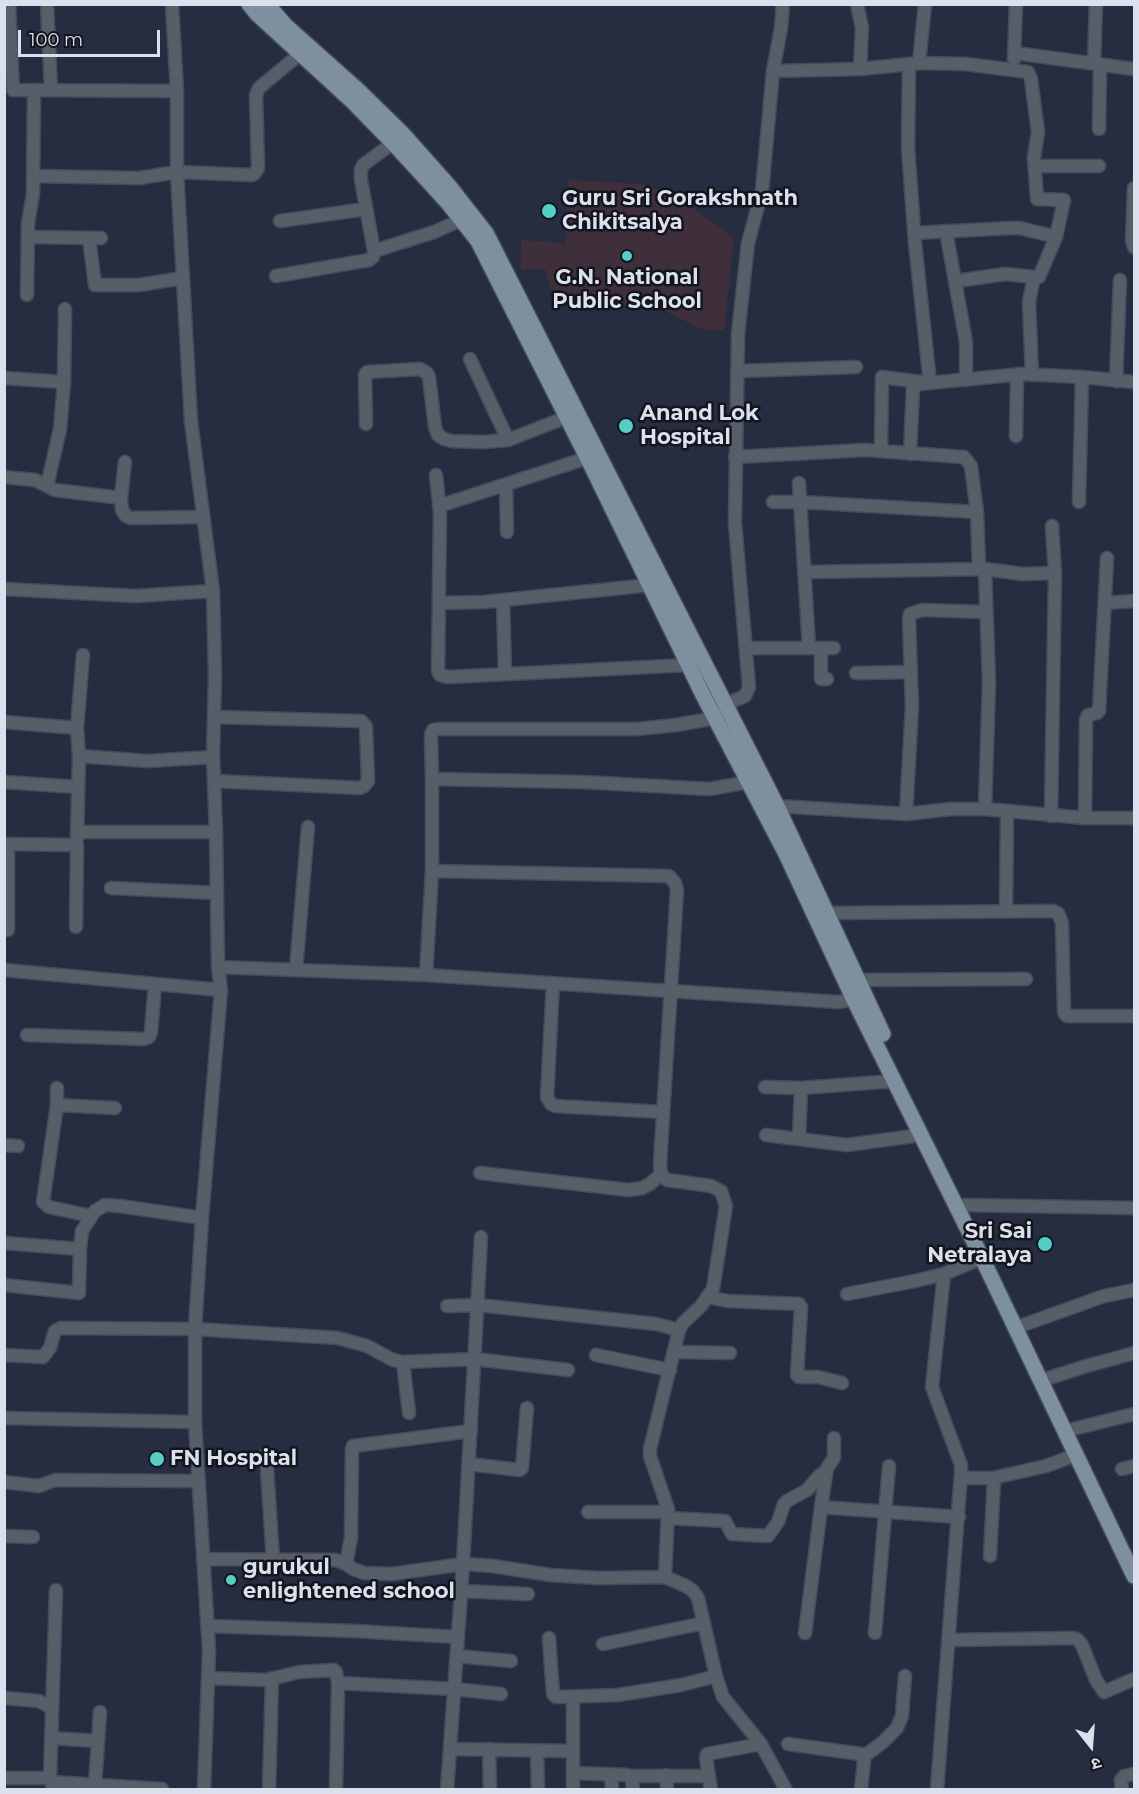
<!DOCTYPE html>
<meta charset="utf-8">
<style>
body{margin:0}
#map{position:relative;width:1139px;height:1794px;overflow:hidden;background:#262d40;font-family:Montserrat,"Noto Sans Devanagari",sans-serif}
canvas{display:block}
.frame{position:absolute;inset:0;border:6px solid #dbe0ec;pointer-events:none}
.north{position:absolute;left:1061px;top:1716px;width:60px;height:60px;-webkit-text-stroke:4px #12151e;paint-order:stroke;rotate:163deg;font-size:16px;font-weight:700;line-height:24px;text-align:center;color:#dbe0ec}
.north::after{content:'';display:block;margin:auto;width:21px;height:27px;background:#dbe0ec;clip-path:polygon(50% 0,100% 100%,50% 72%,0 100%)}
.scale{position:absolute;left:18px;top:30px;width:142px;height:27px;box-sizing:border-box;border:3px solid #dbe0ec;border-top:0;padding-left:8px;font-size:18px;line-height:21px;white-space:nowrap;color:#dbe0ec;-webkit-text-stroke:4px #12151e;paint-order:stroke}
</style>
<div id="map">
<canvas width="1139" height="1794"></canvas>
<div class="frame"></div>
<div class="north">उ</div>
<div class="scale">100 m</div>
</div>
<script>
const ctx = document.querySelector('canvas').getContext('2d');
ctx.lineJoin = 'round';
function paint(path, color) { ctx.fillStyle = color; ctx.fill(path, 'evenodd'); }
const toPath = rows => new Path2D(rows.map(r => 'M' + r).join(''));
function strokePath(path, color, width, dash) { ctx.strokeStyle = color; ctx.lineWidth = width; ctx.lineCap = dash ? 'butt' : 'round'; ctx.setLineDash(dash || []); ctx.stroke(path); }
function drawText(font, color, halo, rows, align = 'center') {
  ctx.font = font + ' Montserrat,sans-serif'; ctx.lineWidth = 5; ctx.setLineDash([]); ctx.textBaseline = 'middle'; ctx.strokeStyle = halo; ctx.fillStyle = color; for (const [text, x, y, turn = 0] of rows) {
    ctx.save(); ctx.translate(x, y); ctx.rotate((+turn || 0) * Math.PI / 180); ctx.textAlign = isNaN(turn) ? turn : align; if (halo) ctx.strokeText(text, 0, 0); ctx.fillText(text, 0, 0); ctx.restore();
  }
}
paint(toPath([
 [568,180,640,184,674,194,734,238,724,330,704,330,665,311,554,297,545,269,521,269,521,240,566,243]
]), '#3f2f3b');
const minor = toPath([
 [9,4,13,90,177,91],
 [47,4,51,90],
 [172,4,177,91,177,172,191,421,213,591,215,675,213,757,216,832,218,967,221,990,202,1218,195,1329,195,1422,209,1651,204,1790],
 [857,4,862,28,860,69],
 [1015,53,1134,69],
 [1014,59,1016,4],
 [919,63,925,4],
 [1094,64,1096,4],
 [773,71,860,69,919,63,966,64,1028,72,1031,79,1038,132,1034,158,1037,199,1064,200,1056,237,1039,277,1034,277,1005,274,956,281],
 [1099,129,1100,64],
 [1035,166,1099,166],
 [33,176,139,178,177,172,252,175,255,173,258,168,256,95,259,88,301,53],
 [1134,188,1132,241,1134,247],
 [280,221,366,209],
 [946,231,966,342,966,380],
 [915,233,1010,228,1020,228,1056,237],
 [28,237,101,238],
 [89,238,95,285,139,285,183,278],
 [374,251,434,232,461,220],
 [276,276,369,260,373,257,374,251,361,180,361,170,363,165,393,143],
 [27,295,28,223,33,194,34,90],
 [470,359,508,440],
 [737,371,856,367],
 [1032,375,1029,302,1034,277],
 [4,378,64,382],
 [1116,381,1120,280],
 [366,424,365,375,367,372,420,369,427,373,429,377,435,427,438,435,444,439,452,441,483,442,508,440,567,417],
 [1016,436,1017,375],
 [881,451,882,377,930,383,915,243,908,148,909,64],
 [910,454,913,388,919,384,1022,374,1082,377,1134,382],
 [735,457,865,450,964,457,971,466,977,512,979,569],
 [125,462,121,498,122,510,126,516,131,518,203,517],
 [436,475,440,512,438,671,440,675,448,677,689,665],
 [4,477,35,480,55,490,121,498],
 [506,484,507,532],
 [47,486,60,429,64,382,65,309],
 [773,502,800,502,977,512],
 [1079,502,1082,377],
 [439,506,587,458],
 [985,569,989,683,985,809],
 [805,572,985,569,1023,574,1055,573,1052,526],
 [4,589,135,596,213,591],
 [503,600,505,674],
 [439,603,484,602,650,585],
 [1106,603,1134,601],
 [746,648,809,648,799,483],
 [813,648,834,648],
 [821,648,821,679,827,679],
 [856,673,911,672],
 [726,704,745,696,749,687,735,523,738,334,748,243,762,191,773,71,781,28,783,4],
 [214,717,361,721,364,724,366,727,368,781,364,786,360,788,214,781],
 [4,722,77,728,79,756,148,761,213,757],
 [77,728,83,655],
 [432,779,582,782,709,789,749,782],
 [4,782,78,787],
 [777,806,906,814,951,809,985,809,1085,818,1134,818],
 [906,814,912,706,909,620,910,614,922,610,986,612],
 [1051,816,1055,573],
 [1085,818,1086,720,1088,715,1097,713,1099,711,1107,558],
 [77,832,216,832],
 [77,839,79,756],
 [4,844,77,845,76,927],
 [8,844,8,930],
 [432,871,669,876,675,883,677,890,660,1164,661,1174,667,1180,711,1186,721,1191,726,1206,713,1289,701,1306,683,1323,679,1330,650,1449,650,1456,668,1509,665,1577],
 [111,888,217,893],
 [1006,911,1007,812],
 [826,913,1053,911,1058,913,1062,923,1064,1011,1065,1014,1067,1016,1134,1016],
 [218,967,426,975,839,1002,860,998],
 [4,970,221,990],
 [296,970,308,827],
 [426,975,432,871,432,779,431,735,433,730,438,729,637,729,676,725,716,718],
 [857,980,1026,979],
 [553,983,547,1097,551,1104,555,1106,663,1112],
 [27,1035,144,1039,149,1037,151,1032,155,984],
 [765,1087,801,1088,895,1081],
 [57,1088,57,1105,43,1202,49,1207,91,1216],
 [57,1105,115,1108],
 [766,1135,847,1145,921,1135],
 [799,1139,801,1088],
 [4,1145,18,1146],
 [480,1173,629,1190,642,1188,650,1184,661,1174],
 [964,1205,1134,1208],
 [4,1243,80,1249,82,1231,95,1211,105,1205,120,1206,202,1218],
 [4,1285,79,1293,80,1249],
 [847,1294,915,1281,944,1274,982,1258],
 [707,1297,728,1301,799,1304,801,1307,797,1375,799,1377,818,1377,842,1383],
 [447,1306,478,1305,656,1324,679,1330],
 [1023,1325,1104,1296,1134,1290],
 [674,1350,681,1352,730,1353],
 [4,1355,43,1357,50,1348,53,1337,55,1331,61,1328,195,1329,338,1338,367,1346,393,1360,403,1362,475,1359,568,1370],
 [596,1355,670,1370],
 [403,1362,409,1413],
 [1049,1378,1083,1367,1134,1353],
 [4,1418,195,1422],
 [1073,1429,1134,1414],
 [266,1454,273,1559],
 [469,1464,520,1470,522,1468,527,1408],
 [1122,1469,1134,1466],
 [961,1478,995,1478],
 [4,1482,39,1486,55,1480,199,1481],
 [821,1507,959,1517],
 [588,1512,668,1512],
 [668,1518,725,1521,732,1534,768,1536,778,1522,784,1504,787,1501,807,1490,820,1475,826,1471],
 [4,1536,33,1537],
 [990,1556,994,1479,997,1477,1046,1466,1076,1455],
 [203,1559,336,1560,346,1564,353,1569,364,1573,392,1574,463,1564,493,1566,550,1575,599,1578,665,1577,686,1586,693,1591,698,1598,716,1676,723,1697,761,1744,786,1790],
 [346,1564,351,1538,352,1449,353,1446,471,1431],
 [461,1591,528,1594],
 [208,1626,354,1631,458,1637],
 [805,1633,821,1507,827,1468,834,1458,834,1438],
 [875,1633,889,1466],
 [549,1638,553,1694,556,1697,618,1695,681,1685,716,1676],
 [949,1640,1074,1638,1078,1640,1082,1645,1096,1680,1104,1692,1134,1679],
 [603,1644,704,1623],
 [457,1656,511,1661],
 [208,1678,266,1680,299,1672,334,1670,336,1672,338,1683,336,1790],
 [338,1683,454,1689,501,1694],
 [4,1698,39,1701,52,1708],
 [51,1738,98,1741],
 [788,1744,861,1754,864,1761,861,1790],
 [450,1749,573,1751],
 [489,1749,490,1790],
 [537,1750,538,1790],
 [863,1757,883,1742,897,1728,902,1716,905,1676],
 [573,1773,627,1775,632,1779,633,1790],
 [611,1774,612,1790],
 [666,1775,667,1790],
 [631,1776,708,1776],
 [4,1778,50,1778,52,1785],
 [50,1778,56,1590],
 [51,1782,162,1789],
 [95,1785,100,1712],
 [269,1790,272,1678],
 [447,1790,463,1564,481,1237],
 [573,1790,573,1698],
 [711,1790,706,1758,707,1754,761,1744],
 [937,1790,961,1473,961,1465,932,1387,944,1274],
 [1122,1790,1121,1780,1124,1776,1134,1774]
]);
const major = toPath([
 [249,4,257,14,352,101,393,143,448,203,478,241,592,467,703,695,786,854,854,1000,982,1258,1134,1576],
 [267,4,285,25,358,90,402,133,450,187,486,233,777,806,883,1034]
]);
strokePath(minor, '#434a5c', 15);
strokePath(major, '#434a5c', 18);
strokePath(minor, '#565f67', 12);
strokePath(major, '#7e909f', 15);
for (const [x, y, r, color] of [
 [549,211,8,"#55cec6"],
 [627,256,6,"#55cec6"],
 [626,426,8,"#55cec6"],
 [1045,1244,8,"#55cec6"],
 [157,1459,8,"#55cec6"],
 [231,1580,6,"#55cec6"]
]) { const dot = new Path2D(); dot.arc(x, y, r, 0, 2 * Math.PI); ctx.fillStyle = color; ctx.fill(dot); strokePath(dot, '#12151e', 2); }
drawText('bold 21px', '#dbe0ec', '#12151e', [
 ["Guru Sri Gorakshnath",562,199],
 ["Chikitsalya",562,223],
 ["G.N. National",627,278,"center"],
 ["Public School",627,302,"center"],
 ["Anand Lok",640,414],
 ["Hospital",640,438],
 ["Sri Sai",1032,1232,"right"],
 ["Netralaya",1032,1256,"right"],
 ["FN Hospital",170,1459],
 ["gurukul",243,1568],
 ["enlightened school",243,1592]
], 'left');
</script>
